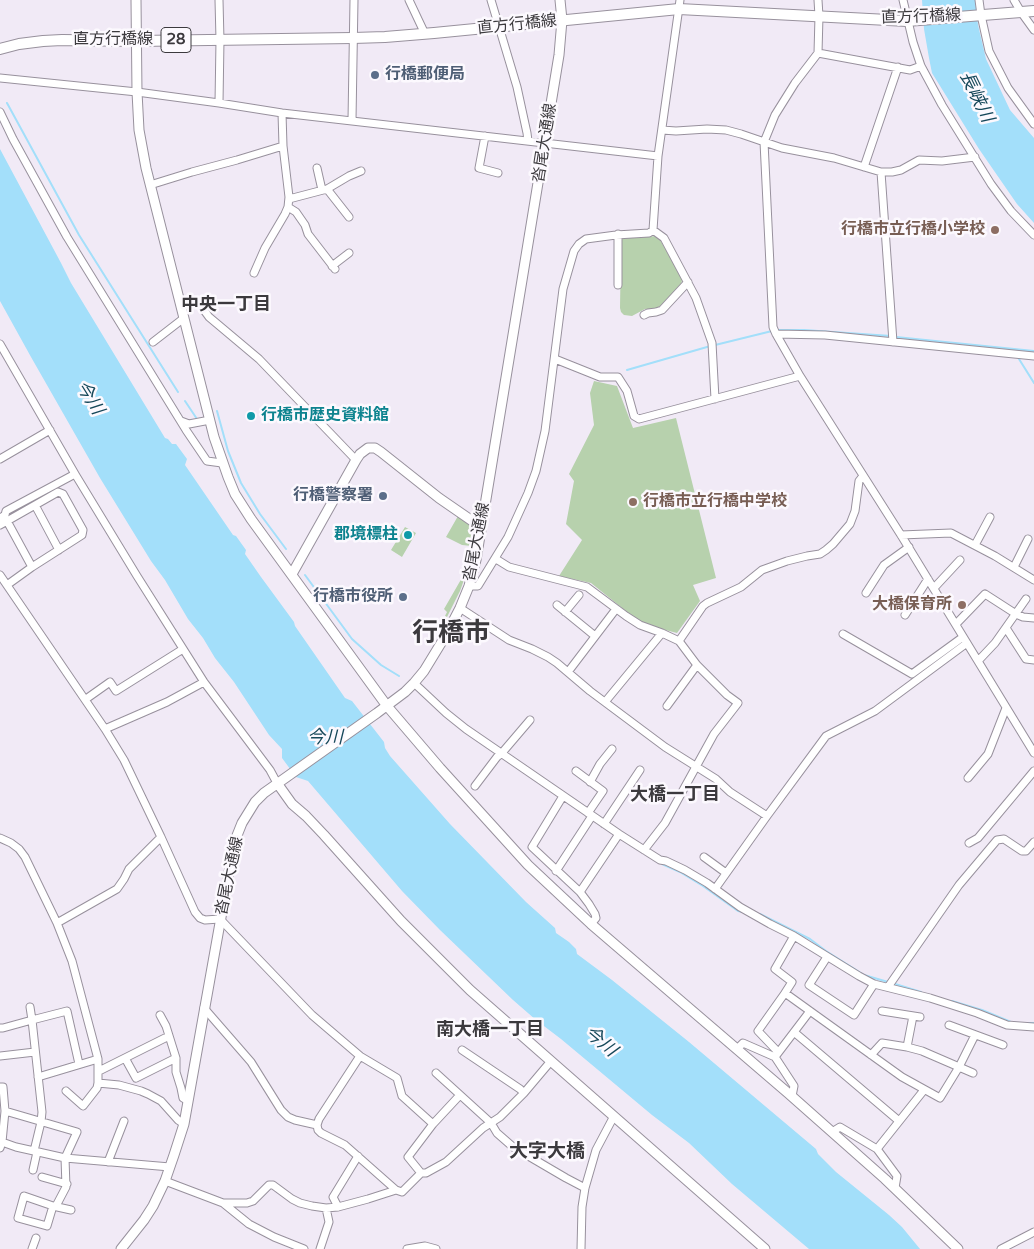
<!DOCTYPE html>
<meta charset="utf-8">
<style>
body{margin:0}
canvas{display:block;background:#f1eaf6}
</style>
<canvas width="1034" height="1249"></canvas>
<script>
const ctx = document.querySelector('canvas').getContext('2d');
ctx.lineJoin = 'round';
function paint(path, color) { ctx.fillStyle = color; ctx.fill(path, 'evenodd'); }
const toPath = rows => new Path2D(rows.map(r => 'M' + r).join(''));
function strokePath(path, color, width, dash) { ctx.strokeStyle = color; ctx.lineWidth = width; ctx.lineCap = dash ? 'butt' : 'round'; ctx.setLineDash(dash || []); ctx.stroke(path); }
function drawText(font, color, halo, rows, align = 'center') {
  ctx.font = font + ' "Varela Round","Noto Sans JP",sans-serif'; ctx.lineWidth = 5; ctx.setLineDash([]); ctx.textBaseline = 'middle'; ctx.strokeStyle = halo; ctx.fillStyle = color; for (const [text, x, y, turn = 0] of rows) {
    ctx.save(); ctx.translate(x, y); ctx.rotate((+turn || 0) * Math.PI / 180); ctx.textAlign = isNaN(turn) ? turn : align; if (halo) ctx.strokeText(text, 0, 0); ctx.fillText(text, 0, 0); ctx.restore();
  }
}
paint(toPath([
 [658,236,680,275,682,281,680,286,657,309,645,309,632,316,624,315,621,312,620,308,621,244,622,238],
 [594,381,617,386,633,428,676,418,716,578,693,585,700,601,677,633,642,624,591,583,559,576,582,540,566,524,574,481,569,474,594,425,590,393],
 [458,516,475,527,472,546,462,545,446,537],
 [405,527,416,533,402,557,391,550],
 [463,576,465,577,460,591,447,617,445,616,447,612,444,609]
]), '#b7d1ad');
paint(toPath([
 [922,0,975,0,978,25,986,59,1010,110,1034,138,1034,223,1017,204,979,149,932,73,929,58,924,29],
 [0,149,61,263,71,283,165,438,168,439,172,444,176,444,187,459,185,465,233,535,236,536,246,550,245,554,261,577,294,622,295,626,345,698,352,701,384,742,385,748,390,756,450,824,526,902,555,928,556,933,569,942,576,949,577,954,612,980,689,1042,816,1149,818,1154,836,1172,889,1215,902,1227,920,1249,809,1249,732,1184,689,1143,652,1115,561,1039,536,1020,513,1000,440,930,402,891,308,781,296,777,282,758,282,749,269,735,234,682,215,658,203,638,188,619,165,580,151,561,100,478,31,357,0,301]
]), '#a3dffa');
strokePath(toPath([
 [7,103,79,235,178,392],
 [776,330,804,330,891,336],
 [896,337,1034,351],
 [1018,356,1019,359,1034,383],
 [627,370,707,347,772,331],
 [185,401,197,419],
 [217,411,228,451,241,483,260,514,286,549],
 [305,575,352,639,381,665,399,676],
 [662,864,680,872,703,886,738,911,743,912],
 [760,914,810,939,826,951,864,975,888,982],
 [892,983,921,992],
 [952,1001,982,1010,1011,1022],
 [1028,1023,1034,1023]
]), '#a3dffa', 2);
const street = toPath([
 [409,0,425,34],
 [491,0,517,87,527,133,528,141],
 [818,0,819,16,818,53,795,83,775,115,764,142,773,327,776,334,800,376,901,535,1034,753],
 [903,0,913,42,921,66,942,105,991,184,1011,211,1034,235],
 [979,0,981,15,989,51,1008,88,1034,124],
 [1014,0,1021,12,1034,30],
 [818,53,910,70,921,66],
 [0,78,137,92,219,103,282,113,658,156],
 [219,103,220,40,219,0],
 [0,112,13,139,67,237,186,430,207,461,222,463],
 [352,120,354,0],
 [662,130,676,131,707,129,726,130,741,134,782,148,834,158,881,172,892,172,901,170,919,160,942,161,975,157],
 [485,136,479,168,498,173],
 [864,167,898,67],
 [317,168,322,190],
 [881,172,893,342],
 [150,185,192,172,237,160,283,146],
 [327,189,349,176,361,171],
 [289,199,327,189,349,217],
 [288,207,296,212,305,225,308,234,335,269],
 [653,230,658,156,680,0],
 [653,230,664,238,696,298,712,343,715,399],
 [332,266,349,253],
 [254,273,265,248,285,214,288,207,289,197,283,146,282,113],
 [618,285,618,234],
 [180,301,198,302,209,317,259,359,356,460],
 [644,315,648,313,656,312,662,310,688,282],
 [776,334,825,335,1034,356],
 [153,342,184,318],
 [0,344,75,474,137,576,204,682,270,770,277,783],
 [555,359,600,377,618,377,627,391,634,416,639,419,800,376],
 [181,421,189,424,210,420],
 [0,459,50,430],
 [35,505,59,550],
 [0,518,5,515,6,511,75,474],
 [7,521,32,567],
 [0,525,58,492,63,494,83,530,82,535,32,567,7,585],
 [901,535,951,533,995,556,1034,580],
 [975,545,990,517],
 [496,559,509,567,587,587,626,616,640,625,662,633],
 [1014,567,1028,539],
 [0,575,105,729,124,760,161,837,195,912,200,918,205,920,220,919,312,1015,360,1056],
 [469,586,478,586,508,537,528,493,536,471,545,431,563,289,574,251,579,244,586,239,616,235,649,233,653,230],
 [934,588,960,560],
 [866,593,884,565,909,547],
 [557,605,595,636],
 [460,608,509,640,532,649,548,657,557,663,590,691,665,747,716,779,730,792,767,816],
 [565,612,579,595],
 [905,615,928,579],
 [956,624,985,594,1016,614,1023,617,1034,618],
 [1006,628,1026,659,1034,660],
 [843,634,912,674,963,637],
 [679,641,703,606,707,603,741,587,762,570,787,561,807,556,820,554,826,550,833,544,850,524,855,511,859,481,863,476],
 [978,661,995,643,1026,599],
 [568,672,616,609],
 [414,683,446,713,466,729,619,834,660,860,666,861,685,870,707,883,740,907,770,924,794,936,859,976,874,984,930,998,977,1013,1007,1025,1034,1027],
 [86,699,110,682,116,691,183,649],
 [605,702,662,633,679,641,697,665,727,695,738,703,714,734,665,823,644,850],
 [667,706,697,665],
 [105,729,167,702,204,682],
 [576,771,603,791,588,813],
 [968,778,988,754,1006,708],
 [590,782,600,764,612,749],
 [475,786,497,757,501,754,530,720],
 [563,796,532,847,580,892,589,904,595,914,596,918,591,924],
 [604,824,640,770],
 [0,838,11,843,19,849,25,857,57,923,72,961,98,1059,98,1083,119,1085,141,1091,148,1094,161,1101,178,1120,184,1124],
 [969,843,978,838,1034,771],
 [704,857,726,873],
 [556,871,592,816],
 [715,889,767,816,826,736,875,711,967,643],
 [580,892,619,834],
 [57,923,117,889,124,879,129,869,161,837],
 [827,957,809,985,854,1015,874,984],
 [888,987,959,885,997,840,1004,839,1022,851,1026,851,1034,842],
 [785,993,792,982,775,969,794,936],
 [30,1007,32,1020,67,1011,79,1064],
 [204,1008,251,1062,281,1110,288,1117,295,1120,317,1125],
 [882,1011,920,1017],
 [160,1015,166,1026,176,1058,176,1072,181,1088,183,1098,188,1101],
 [949,1025,1003,1045],
 [0,1028,3,1028,32,1020,42,1112,41,1122,34,1151,65,1158,170,1167],
 [794,1032,899,1121],
 [907,1047,913,1016],
 [737,1049,743,1043,775,1057,810,1011,902,1077,940,1098,959,1067,975,1035],
 [462,1050,520,1089,524,1093],
 [778,1052,758,1031,785,993,810,1011],
 [871,1055,882,1043,907,1047,922,1051,973,1073],
 [0,1056,35,1052],
 [775,1057,794,1086,792,1096],
 [125,1058,136,1078,176,1058],
 [99,1071,169,1036],
 [436,1073,491,1123,497,1133,513,1147,566,1178,585,1188],
 [38,1077,98,1059],
 [0,1087,3,1087,5,1111,2,1142,0,1148],
 [66,1091,83,1106,97,1088,98,1083],
 [5,1111,77,1132,65,1158,66,1187,56,1206],
 [832,1132,840,1127,877,1149,897,1176,895,1188],
 [2,1142,16,1147,34,1151],
 [877,1149,924,1090],
 [108,1162,124,1121],
 [33,1170,37,1152],
 [421,1173,408,1157,433,1124,460,1095],
 [42,1177,67,1184],
 [165,1181,223,1203,247,1203,253,1201,269,1185,273,1185,292,1199,300,1203,312,1206,326,1208,338,1207,368,1199,396,1190,402,1192,421,1173,426,1173,446,1162,483,1128,500,1117,524,1093,551,1061],
 [396,1190,345,1145,321,1133,318,1130,317,1125,319,1119,360,1056,397,1078,402,1096,433,1124],
 [223,1203,249,1224,274,1237,304,1249],
 [53,1206,47,1226,18,1218,24,1196,53,1206,71,1210],
 [338,1207,333,1197,358,1156],
 [32,1249,36,1238],
 [320,1249,329,1222,326,1208],
 [407,1249,425,1246,436,1249],
 [581,1249,582,1207,585,1188,596,1150,614,1116],
 [1001,1249,1034,1232]
]);
const secondary = toPath([
 [136,0,137,92,139,130,146,168,214,437,228,477,235,494,251,519,387,706,440,768,528,865,591,924,788,1093,885,1179,958,1249],
 [292,574,356,460,360,454,368,448,375,448,381,452,439,498,481,527],
 [277,783,292,804,306,816,324,835,401,921,470,990,765,1249],
 [121,1249,144,1220,153,1206,165,1181,174,1155,184,1124,230,867,236,838,242,823,255,802,264,793,377,713,405,692,414,683,424,671,446,635,460,608,469,586,476,560,559,55,562,20,560,0]
]);
const primary = toPath([
 [0,49,19,44,43,41,62,40,137,41,353,38,385,37,434,33,679,9,907,21,1034,11]
]);
strokePath(street, '#98919d', 9);
strokePath(secondary, '#98919d', 11);
strokePath(primary, '#98919d', 12);
strokePath(street, '#fff', 7);
strokePath(secondary, '#fff', 9);
strokePath(primary, '#fff', 10);
for (const [x, y, r, color] of [
 [375,75,5,"#5c6f8a"],
 [995,230,5,"#8d6e63"],
 [251,416,5,"#0f9aa8"],
 [383,496,5,"#5c6f8a"],
 [633,502,5,"#8d6e63"],
 [408,535,5,"#0f9aa8"],
 [403,597,5,"#5c6f8a"],
 [962,605,5,"#8d6e63"]
]) { const dot = new Path2D(); dot.arc(x, y, r, 0, 2 * Math.PI); ctx.fillStyle = color; ctx.fill(dot); strokePath(dot, '#fcf9fe', 2); }
for (const [x, y, w] of [
 [176,40,30]
]) { const box = new Path2D(); box.roundRect(x - w / 2, y - 12.5, w, 25, 4); ctx.fillStyle = '#fcf9fe'; ctx.fill(box); strokePath(box, '#3c3a3e', 1); }
drawText('bold 15px', '#3c3a3e', null, [
 ["28",176,40]
]);
drawText('16px', '#3c3a3e', '#fcf9fe', [
 ["直方行橋線",921,17,-2],
 ["直方行橋線",517,25,-6],
 ["直方行橋線",113,40],
 ["沓尾大通線",545,143,-81],
 ["沓尾大通線",477,542,-79],
 ["沓尾大通線",230,876,-78]
]);
drawText('bold 16px', '#4e5e75', '#fcf9fe', [
 ["行橋郵便局",385,75,"left"],
 ["行橋警察署",373,496],
 ["行橋市役所",393,597]
], 'right');
drawText('bold 16px', '#785e54', '#fcf9fe', [
 ["行橋市立行橋小学校",985,230],
 ["行橋市立行橋中学校",643,502,"left"],
 ["大橋保育所",952,605]
], 'right');
drawText('bold 16px', '#0d838f', '#fcf9fe', [
 ["行橋市歴史資料館",261,416],
 ["郡境標柱",398,535,"right"]
], 'left');
drawText('italic 18px', '#16485a', '#fcf9fe', [
 ["長峡川",976,97,64],
 ["今川",89,398,58],
 ["今川",325,738],
 ["今川",600,1042,40]
]);
drawText('bold 18px', '#3c3a3e', '#fcf9fe', [
 ["中央一丁目",226,305],
 ["大橋一丁目",675,795],
 ["南大橋一丁目",490,1030]
]);
drawText('bold 19px', '#3c3a3e', '#fcf9fe', [
 ["大字大橋",547,1152]
]);
drawText('bold 26px', '#3c3a3e', '#fcf9fe', [
 ["行橋市",451,634]
]);
</script>
